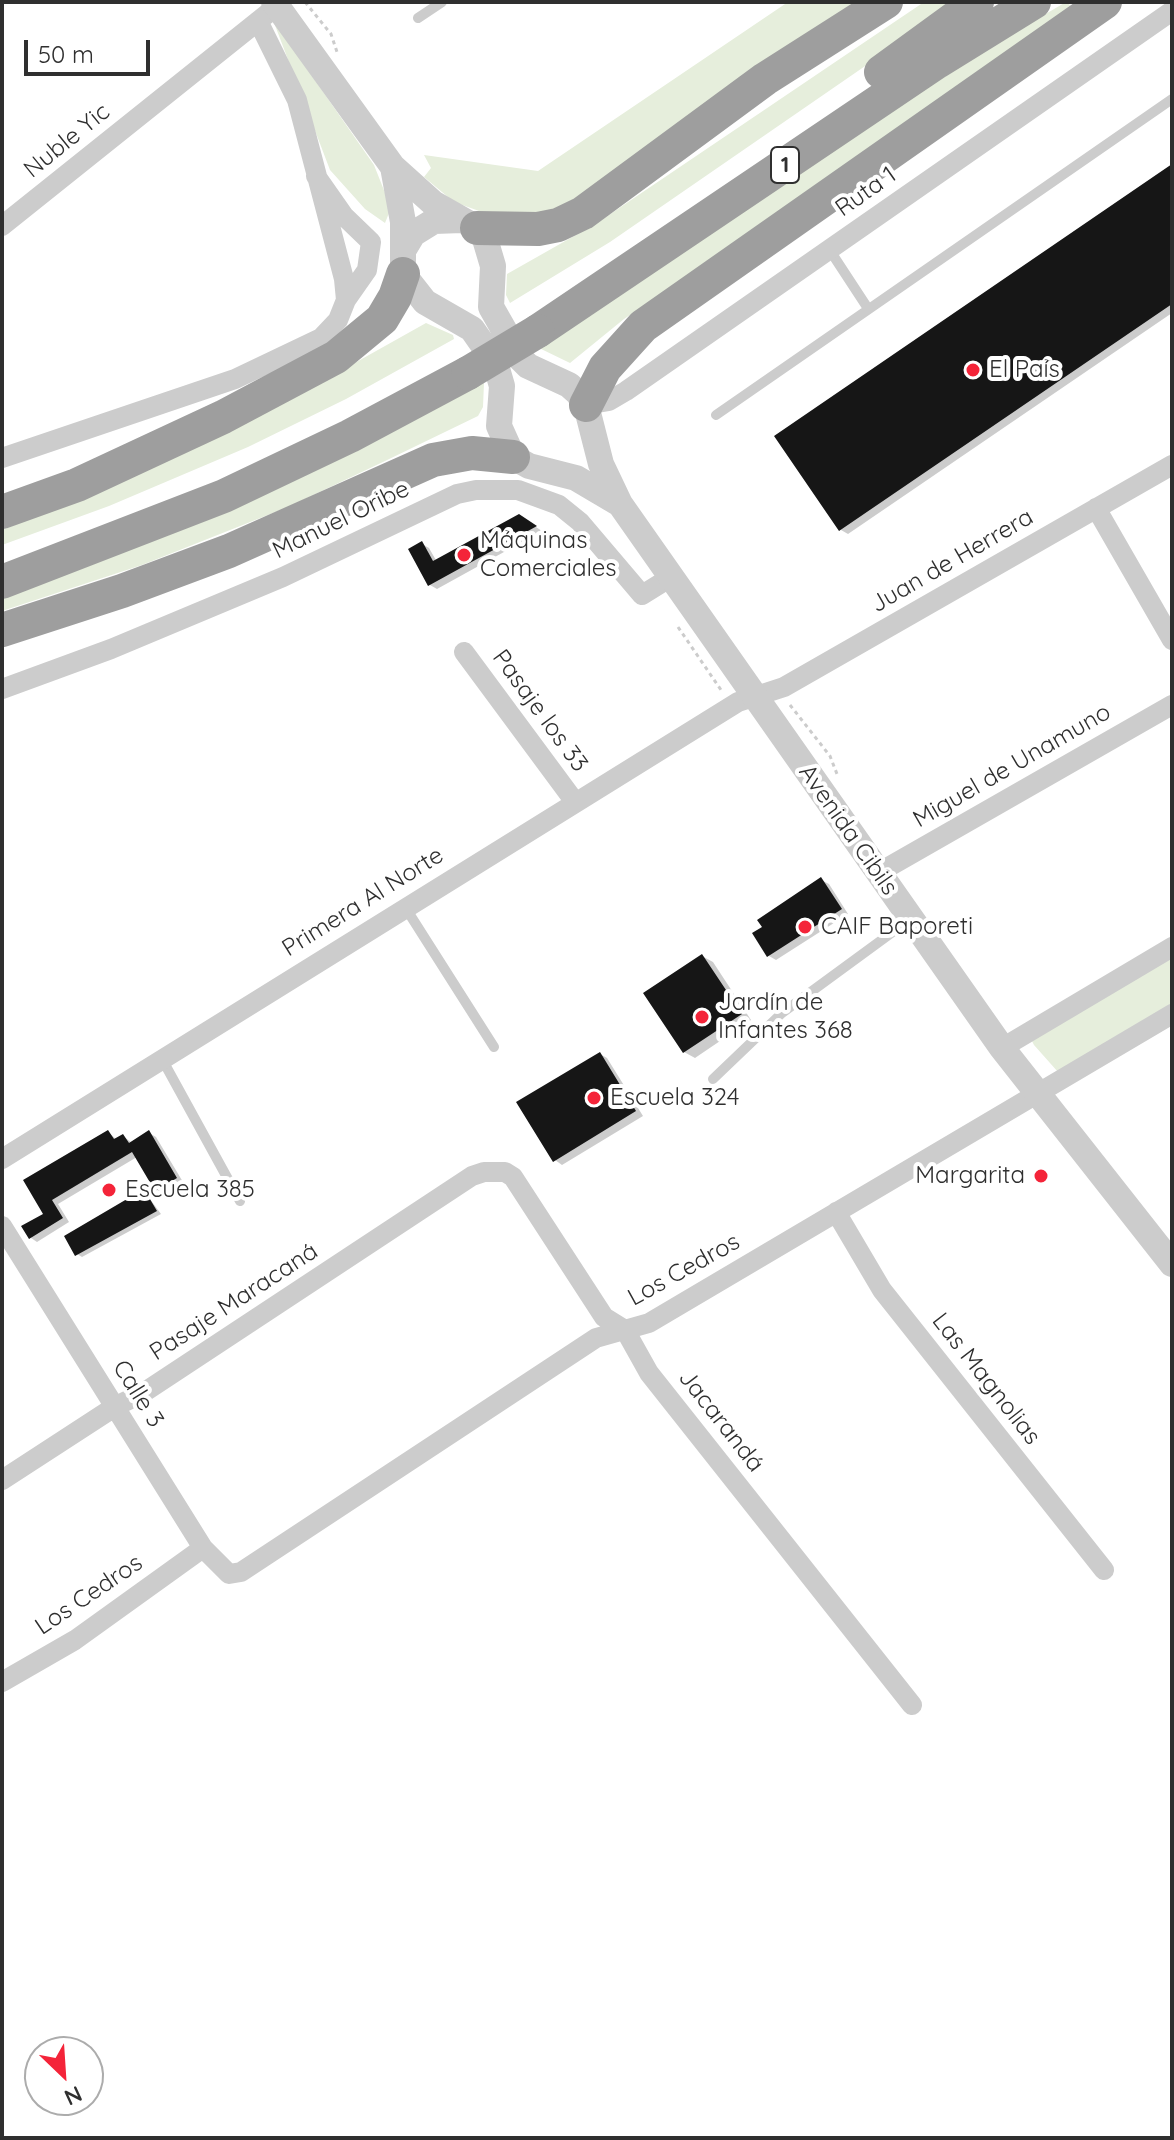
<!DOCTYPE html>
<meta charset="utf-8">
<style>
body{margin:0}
#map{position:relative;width:1174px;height:2140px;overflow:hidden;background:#fff;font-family:Quicksand,sans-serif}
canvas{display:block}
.frame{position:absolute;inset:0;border:4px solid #2f2f2f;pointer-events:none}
.north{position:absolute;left:24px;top:2036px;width:80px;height:80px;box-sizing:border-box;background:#fff;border:2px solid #acacac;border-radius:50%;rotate:155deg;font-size:22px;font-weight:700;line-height:32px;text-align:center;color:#2f2f2f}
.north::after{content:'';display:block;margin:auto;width:28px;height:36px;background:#f42439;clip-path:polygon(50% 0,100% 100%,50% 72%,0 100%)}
.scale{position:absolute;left:24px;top:40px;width:126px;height:36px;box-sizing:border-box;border:4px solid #2f2f2f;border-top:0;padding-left:10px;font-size:24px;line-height:28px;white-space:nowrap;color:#2f2f2f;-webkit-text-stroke:6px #fff;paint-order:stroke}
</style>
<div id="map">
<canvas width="1174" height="2140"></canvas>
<div class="frame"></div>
<div class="north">N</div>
<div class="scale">50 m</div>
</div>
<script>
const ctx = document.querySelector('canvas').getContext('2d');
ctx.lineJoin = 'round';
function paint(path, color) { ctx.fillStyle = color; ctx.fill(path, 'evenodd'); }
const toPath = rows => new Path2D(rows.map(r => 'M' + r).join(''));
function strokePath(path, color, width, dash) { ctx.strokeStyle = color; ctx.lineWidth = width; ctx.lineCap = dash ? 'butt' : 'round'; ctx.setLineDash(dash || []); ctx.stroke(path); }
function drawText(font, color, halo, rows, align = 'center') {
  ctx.font = font + ' Quicksand,sans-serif'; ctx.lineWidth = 8; ctx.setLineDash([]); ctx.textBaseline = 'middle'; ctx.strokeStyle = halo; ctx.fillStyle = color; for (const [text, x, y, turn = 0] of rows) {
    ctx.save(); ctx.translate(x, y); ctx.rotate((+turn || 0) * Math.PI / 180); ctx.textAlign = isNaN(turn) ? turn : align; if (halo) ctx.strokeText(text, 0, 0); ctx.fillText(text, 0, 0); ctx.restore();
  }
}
paint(toPath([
 [788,2,876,2,572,204,533,216,493,216,454,202,424,177,431,168,424,155,538,171],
 [924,2,958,2,610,242,510,303,506,295,507,274,597,223],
 [1066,2,1071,6,784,211,624,319,570,363,537,347,974,56],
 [273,20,374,165,391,208,385,223,365,209,330,170],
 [426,323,453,335,454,339,346,399,248,447,109,506,2,545,2,530,67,504,294,397],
 [484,383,483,407,478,416,383,462,288,507,142,565,2,611,2,596],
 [1172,955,1172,1009,1058,1072,1034,1045,1031,1039]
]), '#e6eedc');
paint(toPath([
 [1172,166,1172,313,848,534,841,530,777,436],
 [527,521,542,531,437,589,430,585,422,544,429,548,437,562],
 [821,880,829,884,848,914,776,960,769,956],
 [702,956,713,962,751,1020,695,1058,684,1052],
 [600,1054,607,1058,643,1116,562,1165,555,1160],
 [108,1132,117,1140,123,1136,132,1143,149,1133,156,1137,183,1182,164,1193,157,1190,137,1157,58,1204,69,1222,37,1242,31,1238,46,1214,26,1181],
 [144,1191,161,1214,82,1257,77,1254]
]), '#0003');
paint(toPath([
 [1172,164,1172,304,839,531,774,436],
 [519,514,537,526,428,586,408,549,422,541,433,561],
 [821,877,842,909,767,957,752,933,762,927,757,920],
 [702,954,742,1014,683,1053,643,993],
 [600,1052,636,1111,553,1162,516,1102],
 [108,1130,114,1139,123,1134,129,1143,149,1130,177,1178,155,1191,132,1152,52,1200,63,1218,29,1239,21,1226,43,1214,23,1180],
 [144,1189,157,1211,75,1256,64,1236]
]), '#161616');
strokePath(toPath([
 [305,2,331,34,337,52],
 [678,627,721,690],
 [790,705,830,756,837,774]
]), '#ccc', 3, [4, 4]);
strokePath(toPath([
 [418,18,442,2],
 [829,249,867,307],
 [716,415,1172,99],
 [405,907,494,1047],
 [162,1059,240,1201],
 [713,1079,782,1013,909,920]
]), '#ccc', 10);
strokePath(toPath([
 [258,21,297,100,344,279,346,300],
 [2,226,277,6],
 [586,405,609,401,626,391,1172,11],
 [2,458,235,379,321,338,338,320,346,300,367,270,371,242,344,216,316,176],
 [1096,508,1172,640],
 [464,652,575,802],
 [2,689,111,649,283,577,457,494,476,490,518,490,559,505,580,522,642,595,671,577],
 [878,873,1172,705],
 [1002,1048,1172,947],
 [2,1159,738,702,784,687,1172,465],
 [836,1212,882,1290,1104,1570],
 [2,1226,203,1548,229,1574,241,1572,596,1338,649,1323,1172,1014],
 [2,1480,116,1406,143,1393,472,1176,484,1172,505,1172,513,1177,604,1317,625,1330,649,1373,912,1705],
 [2,1682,75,1640,203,1548]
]), '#ccc', 20);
strokePath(toPath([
 [274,2,393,167,433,203,477,228,485,239,493,266,491,307,520,358,528,366,569,385,578,393,586,405,601,464,620,504,1002,1048,1172,1264],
 [393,167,403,222,403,274,425,302,472,329,495,362,502,386,499,426,513,457,529,466,576,478,620,504],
 [404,249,413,234,434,221,462,220]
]), '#ccc', 26);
strokePath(toPath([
 [881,72,977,2],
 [477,228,538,229,558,225,583,213,765,79,886,2],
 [538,331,937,62,1034,2],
 [586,405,605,368,643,326,1105,2],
 [2,512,77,485,223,417,336,357,382,319,395,297,403,274],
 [2,582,224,496,350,436,468,373],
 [2,630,122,591,229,551,433,460,472,453,513,457]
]), '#9e9e9e', 34);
strokePath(toPath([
 [468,373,538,331]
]), '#9e9e9e', 34);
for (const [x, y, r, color] of [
 [973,370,8,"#f42439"],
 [464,555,8,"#f42439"],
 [805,927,8,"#f42439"],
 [702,1017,8,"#f42439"],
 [594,1098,8,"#f42439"],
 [1041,1176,8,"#f42439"],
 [109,1190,8,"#f42439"]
]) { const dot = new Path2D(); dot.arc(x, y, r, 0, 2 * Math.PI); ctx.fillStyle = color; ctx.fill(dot); strokePath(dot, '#fff', 3); }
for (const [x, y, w] of [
 [785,165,28]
]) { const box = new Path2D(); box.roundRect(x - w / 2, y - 18, w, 36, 6); ctx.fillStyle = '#fff'; ctx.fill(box); strokePath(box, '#2f2f2f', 2); }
drawText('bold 22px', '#2f2f2f', null, [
 ["1",785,165]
]);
drawText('24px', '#2f2f2f', '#fff', [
 ["Nuble Yic",67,141,-39],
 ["Ruta 1",866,192,-35],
 ["Manuel Oribe",341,520,-26],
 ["Juan de Herrera",952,561,-30],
 ["Pasaje los 33",540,711,54],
 ["Miguel de Unamuno",1012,766,-30],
 ["Avenida Cibils",848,830,55],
 ["Primera Al Norte",363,902,-32],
 ["Los Cedros",684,1270,-29],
 ["Pasaje Maracaná",234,1302,-33],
 ["Las Magnolias",986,1379,52],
 ["Calle 3",138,1394,58],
 ["Jacarandá",721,1421,52],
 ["Los Cedros",89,1595,-34]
]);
drawText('24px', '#2f2f2f', '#fff', [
 ["El País",989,370],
 ["Máquinas",480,541],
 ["Comerciales",480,569],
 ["CAIF Baporeti",821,927],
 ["Jardín de",718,1003],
 ["Infantes 368",718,1031],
 ["Escuela 324",610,1098],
 ["Margarita",1025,1176,"right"],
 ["Escuela 385",125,1190]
], 'left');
</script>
